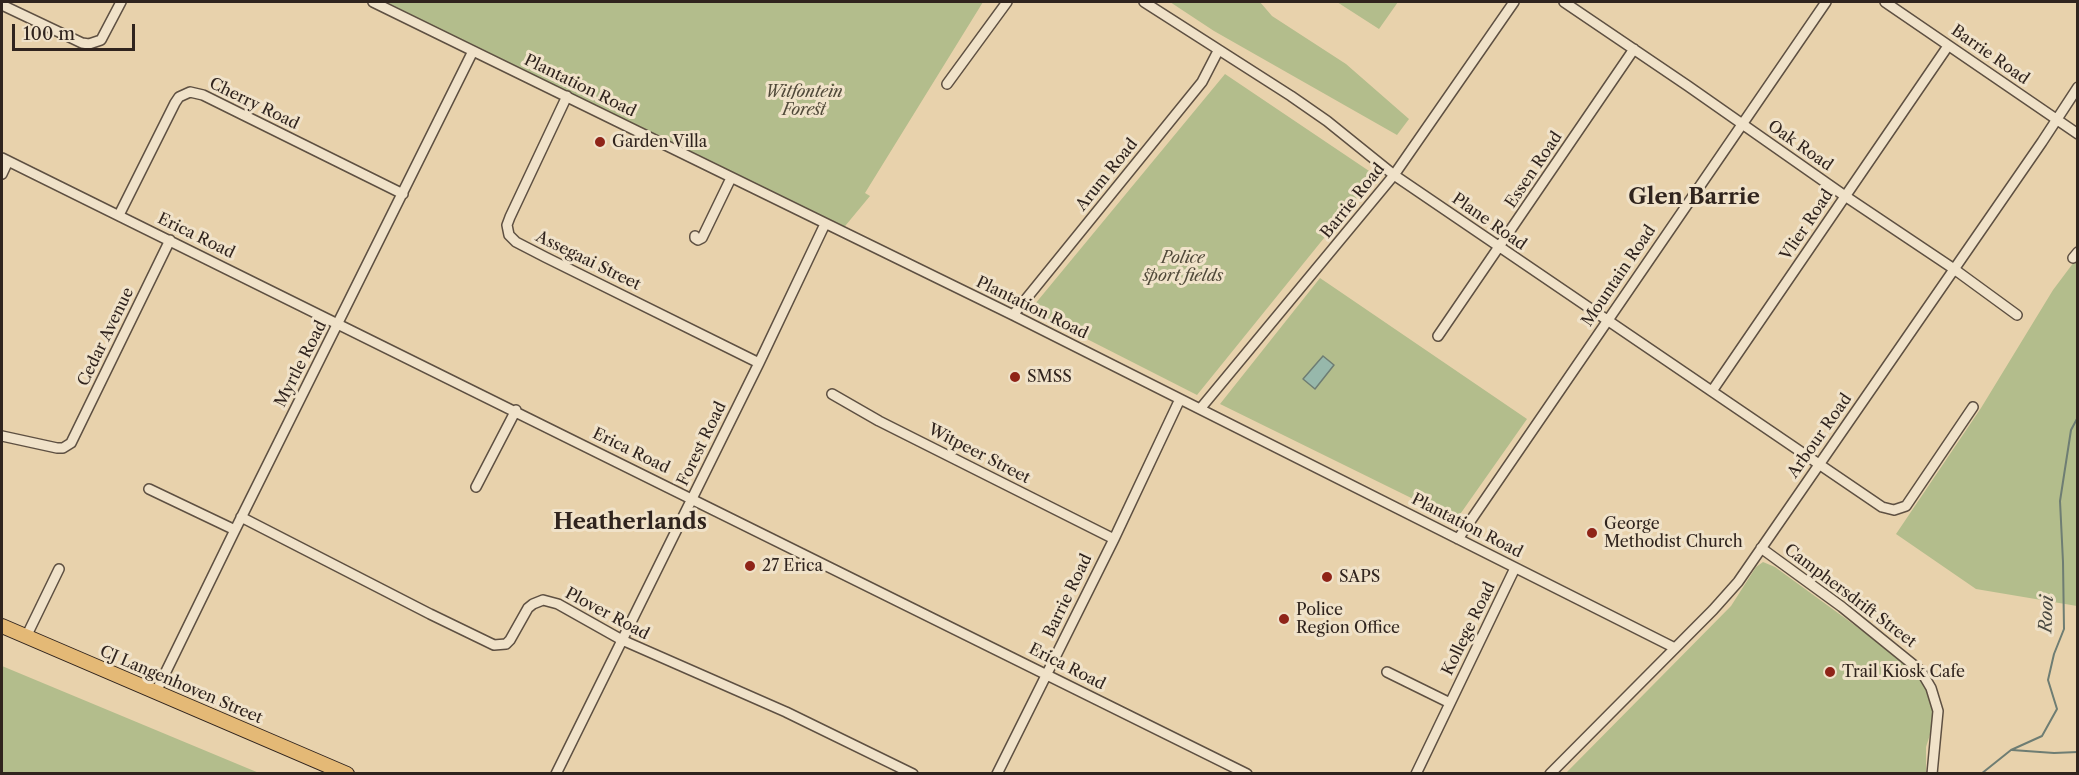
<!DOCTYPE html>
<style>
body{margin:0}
#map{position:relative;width:2079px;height:775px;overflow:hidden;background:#e8d2ac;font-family:"Libre Caslon Text",serif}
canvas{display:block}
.frame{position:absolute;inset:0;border:3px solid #30241e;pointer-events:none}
.scale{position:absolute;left:12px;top:24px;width:123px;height:27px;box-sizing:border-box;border:3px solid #30241e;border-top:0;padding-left:8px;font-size:18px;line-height:21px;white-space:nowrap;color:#30241e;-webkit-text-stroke:4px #f0e2c9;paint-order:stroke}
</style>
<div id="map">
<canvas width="2079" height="775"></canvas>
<div class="frame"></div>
<div class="scale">100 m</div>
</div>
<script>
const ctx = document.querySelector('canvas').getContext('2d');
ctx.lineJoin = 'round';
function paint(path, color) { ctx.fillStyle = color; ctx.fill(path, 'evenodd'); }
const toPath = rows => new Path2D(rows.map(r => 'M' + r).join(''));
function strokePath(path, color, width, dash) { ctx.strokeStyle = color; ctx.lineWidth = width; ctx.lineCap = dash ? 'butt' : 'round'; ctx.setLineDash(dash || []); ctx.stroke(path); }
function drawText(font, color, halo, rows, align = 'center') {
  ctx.font = font + ' "Libre Caslon Text",serif'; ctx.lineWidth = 6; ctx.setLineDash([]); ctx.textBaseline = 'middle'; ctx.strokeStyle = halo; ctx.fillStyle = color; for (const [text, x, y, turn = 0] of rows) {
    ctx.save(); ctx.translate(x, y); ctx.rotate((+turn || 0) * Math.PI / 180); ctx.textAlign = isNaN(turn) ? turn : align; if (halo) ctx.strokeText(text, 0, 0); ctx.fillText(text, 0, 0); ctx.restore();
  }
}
paint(toPath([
 [382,2,983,2,865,193,870,196,841,231],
 [1170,2,1260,2,1272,16,1346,64,1409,119,1397,135,1214,31],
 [1337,2,1398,2,1379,29],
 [1225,74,1375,175,1197,395,1030,310],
 [2077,258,2077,606,1976,589,1896,534,1981,408,2053,290],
 [1320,278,1527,419,1456,520,1220,404],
 [1763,562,1775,567,1916,670,1932,695,1934,722,1926,747,1926,773,1565,774,1731,606,1756,567],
 [2,666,259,773,2,773]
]), '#b3bd8c');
const water = toPath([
 [1323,356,1334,365,1315,389,1303,379,1323,356]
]);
paint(water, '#97b8ab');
strokePath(water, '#6e7d73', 1.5);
strokePath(toPath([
 [2012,750,2054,753,2078,752],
 [1981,774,2011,750,2042,736,2057,709,2048,680,2054,654,2064,629,2063,562,2060,501,2071,430,2078,417]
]), '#6e7d73', 2);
const minor = toPath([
 [373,2,1013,315,1675,648],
 [1144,2,1291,96,1327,121,1394,175,1882,507,1894,510,1906,506,1973,407],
 [1564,2,1688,86,1845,196,1954,269,2017,315],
 [1885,2,2078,134],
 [2,5,82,43,89,44,101,40,121,2],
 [947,84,1007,2],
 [567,96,510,217,507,225,509,235,516,242,545,257,759,363],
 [2,158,1247,774],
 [2,174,8,161],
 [119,215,175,103,179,97,190,92,203,95,403,194],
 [695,236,695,238,698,240,702,238,731,178],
 [2073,258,2078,252],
 [1013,315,1202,82,1218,51],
 [1438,336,1634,49],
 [1712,391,1948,46],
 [832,394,879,421,1114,539],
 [1200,409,1394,175,1514,2],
 [2,436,57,448,63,448,71,443,170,240],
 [476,487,516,410],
 [149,489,235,530],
 [241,517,430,614,494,645,506,644,510,640,528,608,533,604,543,600,558,604,622,640,786,712,913,774],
 [1458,539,1826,2],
 [1761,548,1842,607,1921,671,1931,688,1938,711,1932,774],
 [26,637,59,569],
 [1387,672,1450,703],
 [156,692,235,530,473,51],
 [556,774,759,363,825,224],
 [997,774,1114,539,1180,399],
 [1416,774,1515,568],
 [1550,774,1713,610,1738,582,2042,142,2078,87]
]);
const highway = toPath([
 [2,626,347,774]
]);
strokePath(minor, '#5e5042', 12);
strokePath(highway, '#30241e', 16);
strokePath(minor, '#f0e2c9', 9);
strokePath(highway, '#e4b976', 14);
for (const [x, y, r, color] of [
 [600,142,6,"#8f2418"],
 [1015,377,6,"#8f2418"],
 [1592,533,6,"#8f2418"],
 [750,566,6,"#8f2418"],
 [1327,577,6,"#8f2418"],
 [1284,619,6,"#8f2418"],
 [1830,672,6,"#8f2418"]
]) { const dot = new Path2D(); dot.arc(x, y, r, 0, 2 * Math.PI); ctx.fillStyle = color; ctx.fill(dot); strokePath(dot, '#f0e2c9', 2); }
drawText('16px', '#30241e', '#f0e2c9', [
 ["Barrie Road",1990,55,35],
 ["Plantation Road",580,86,26],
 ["Cherry Road",254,104,26],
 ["Oak Road",1800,146,35],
 ["Essen Road",1534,170,-56],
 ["Arum Road",1107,175,-51],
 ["Barrie Road",1353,201,-51],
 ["Plane Road",1489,222,35],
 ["Vlier Road",1807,225,-56],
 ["Erica Road",196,236,26],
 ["Assegaai Street",588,261,26],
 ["Mountain Road",1619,276,-56],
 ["Plantation Road",1032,308,26],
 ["Cedar Avenue",106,337,-64],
 ["Myrtle Road",301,364,-63],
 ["Arbour Road",1820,436,-55],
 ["Forest Road",702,444,-64],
 ["Erica Road",631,451,26],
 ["Witpeer Street",979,454,27],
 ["Plantation Road",1467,526,27],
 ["Barrie Road",1068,596,-64],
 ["Camphersdrift Street",1850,596,37],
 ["Plover Road",607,614,28],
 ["Kollege Road",1469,629,-64],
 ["Erica Road",1067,667,27],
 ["CJ Langenhoven Street",181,685,23]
]);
drawText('italic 16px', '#514a3a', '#f0e2c9', [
 ["Witfontein",804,92],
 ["Forest",804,110],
 ["Police",1183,258],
 ["sport fields",1183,276]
]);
drawText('16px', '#30241e', '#f0e2c9', [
 ["Garden Villa",612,142],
 ["SMSS",1027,377],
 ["George",1604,524],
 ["Methodist Church",1604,542],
 ["27 Erica",762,566],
 ["SAPS",1339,577],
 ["Police",1296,610],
 ["Region Office",1296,628],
 ["Trail Kiosk Cafe",1842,672]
], 'left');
drawText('italic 18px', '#4a4941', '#f0e2c9', [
 ["Rooi",2047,614,-87]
]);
drawText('bold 22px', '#30241e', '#f0e2c9', [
 ["Glen Barrie",1694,198],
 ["Heatherlands",630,523]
]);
</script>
